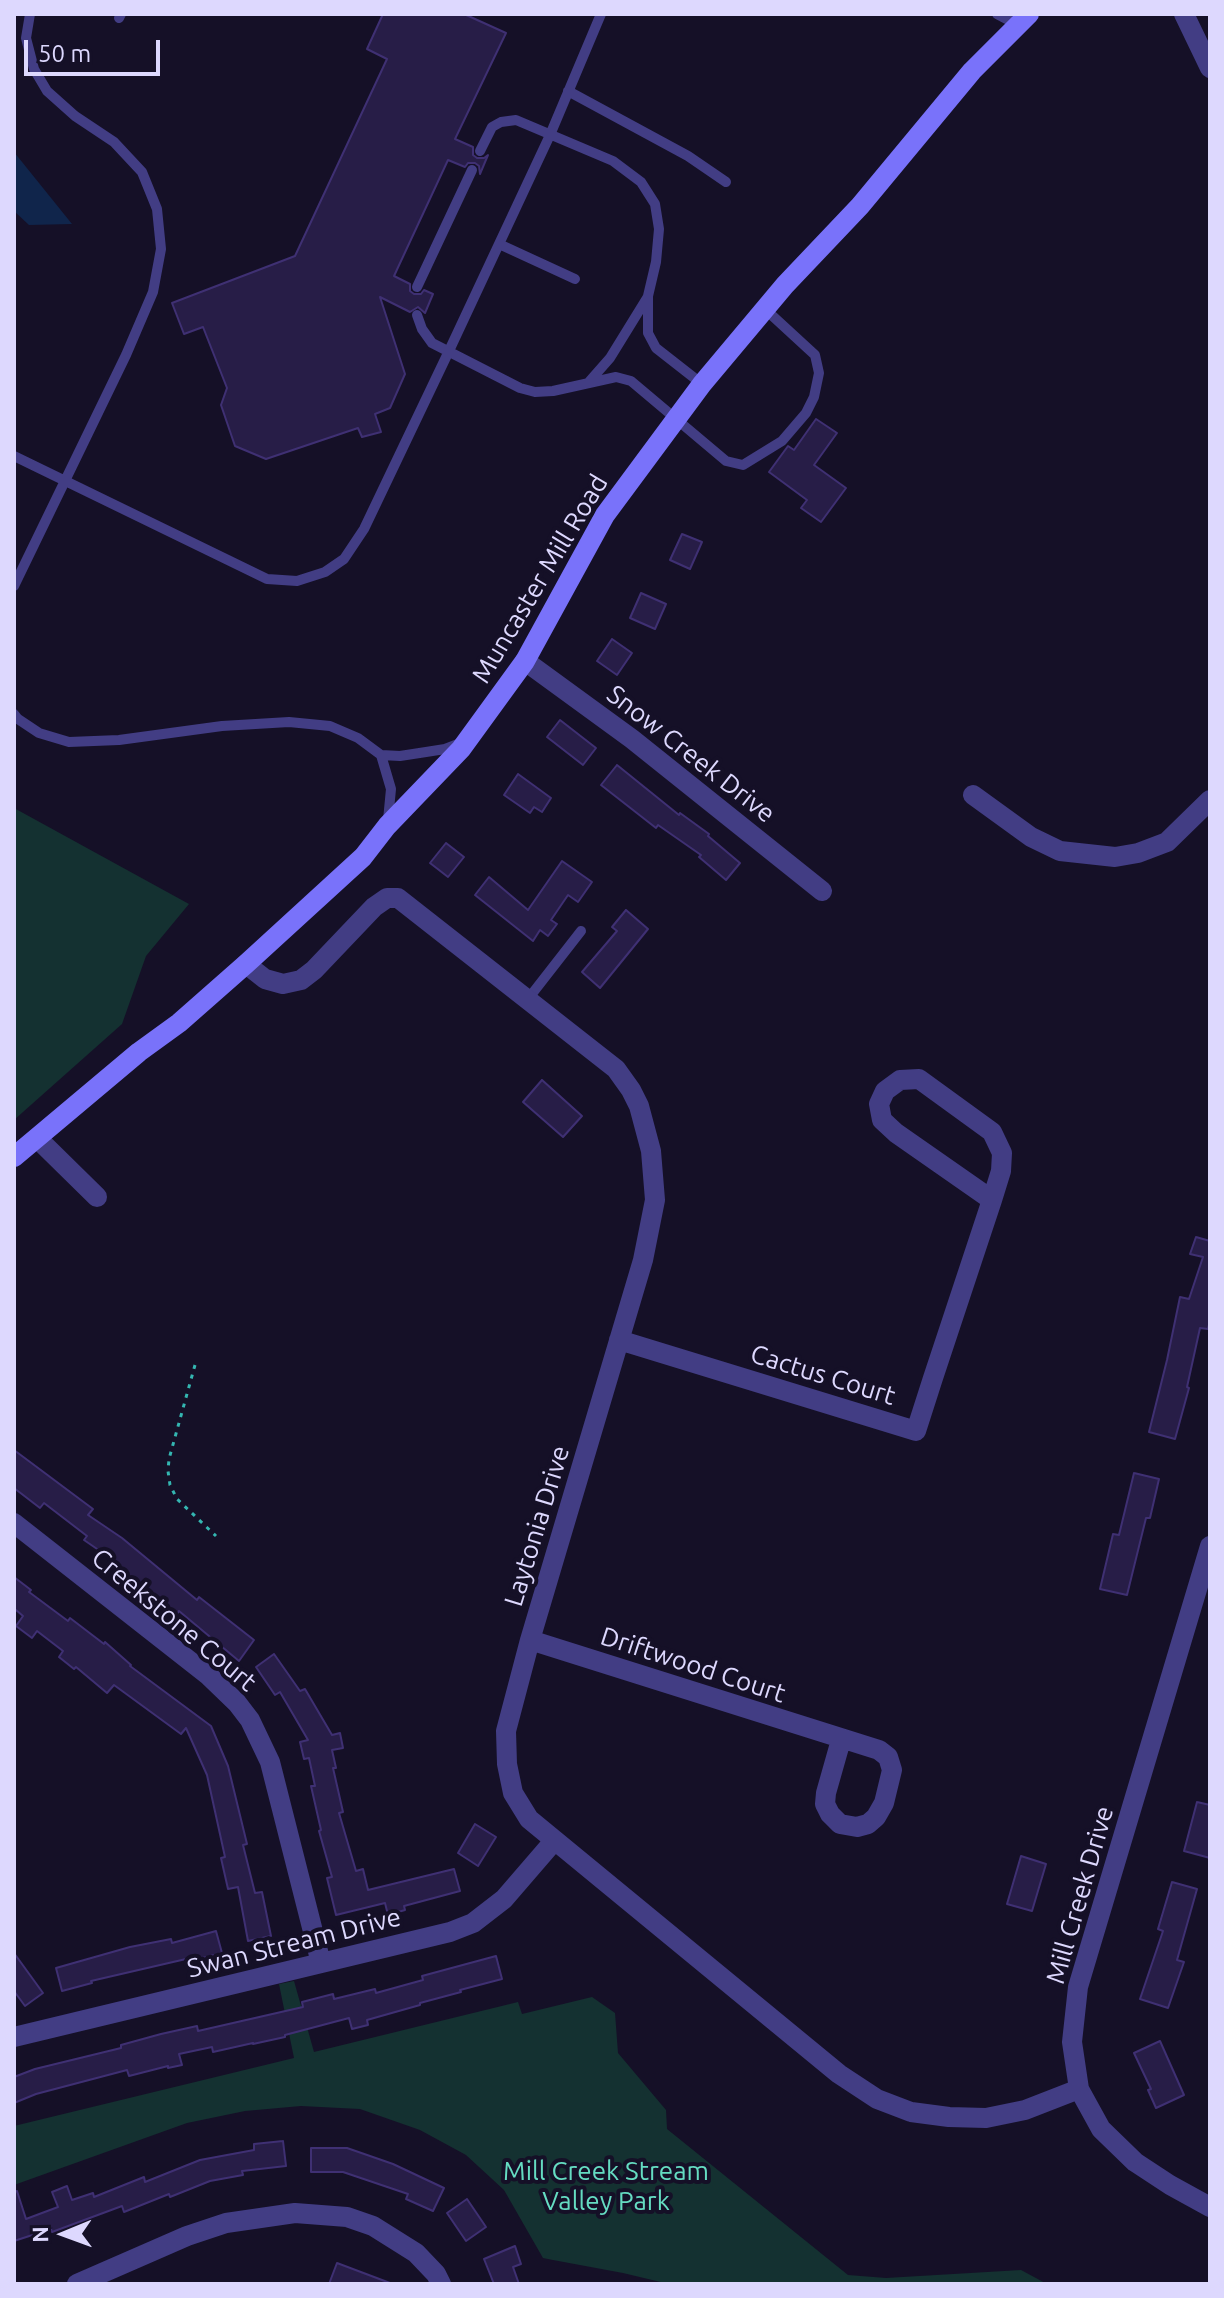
<!DOCTYPE html>
<style>
body{margin:0}
#map{position:relative;width:1224px;height:2298px;overflow:hidden;background:#151027;font-family:Ubuntu,sans-serif}
canvas{display:block}
.frame{position:absolute;inset:0;border:16px solid #ddd8fe;pointer-events:none}
.north{position:absolute;left:24px;top:2194px;width:80px;height:80px;-webkit-text-stroke:6px #151027;paint-order:stroke;rotate:269deg;font-size:22px;font-weight:700;line-height:32px;text-align:center;color:#ddd8fe}
.north::after{content:'';display:block;margin:auto;width:28px;height:36px;background:#ddd8fe;clip-path:polygon(50% 0,100% 100%,50% 72%,0 100%)}
.scale{position:absolute;left:24px;top:40px;width:136px;height:36px;box-sizing:border-box;border:4px solid #ddd8fe;border-top:0;padding-left:10px;font-size:24px;line-height:28px;white-space:nowrap;color:#ddd8fe;-webkit-text-stroke:6px #151027;paint-order:stroke}
</style>
<div id="map">
<canvas width="1224" height="2298"></canvas>
<div class="frame"></div>
<div class="north">N</div>
<div class="scale">50 m</div>
</div>
<script>
const ctx = document.querySelector('canvas').getContext('2d');
ctx.lineJoin = 'round';
function paint(path, color) { ctx.fillStyle = color; ctx.fill(path, 'evenodd'); }
const toPath = rows => new Path2D(rows.map(r => 'M' + r).join(''));
function strokePath(path, color, width, dash) { ctx.strokeStyle = color; ctx.lineWidth = width; ctx.lineCap = dash ? 'butt' : 'round'; ctx.setLineDash(dash || []); ctx.stroke(path); }
function drawText(font, color, halo, rows, align = 'center') {
  ctx.font = font + ' Ubuntu,sans-serif'; ctx.lineWidth = 8; ctx.setLineDash([]); ctx.textBaseline = 'middle'; ctx.strokeStyle = halo; ctx.fillStyle = color; for (const [text, x, y, turn = 0] of rows) {
    ctx.save(); ctx.translate(x, y); ctx.rotate((+turn || 0) * Math.PI / 180); ctx.textAlign = isNaN(turn) ? turn : align; if (halo) ctx.strokeText(text, 0, 0); ctx.fillText(text, 0, 0); ctx.restore();
  }
}
paint(toPath([
 [14,808,189,904,146,956,122,1024,14,1120],
 [294,1981,314,2052,518,2002,522,2014,592,1997,615,2013,618,2053,666,2110,667,2129,848,2275,886,2278,1021,2270,1047,2284,1083,2282,1088,2284,669,2284,623,2273,553,2260,543,2258,504,2190,466,2155,420,2130,360,2109,301,2106,245,2111,187,2123,14,2185,14,2126,294,2058,279,1984]
]), '#143131');
paint(toPath([
 [14,152,72,224,29,225,14,211]
]), '#10254b');
const building = toPath([
 [383,14,464,14,506,33,455,139,473,147,473,155,477,158,484,158,488,155,480,174,479,166,475,163,468,163,465,167,448,160,394,276,410,284,410,291,414,294,421,294,424,290,433,294,425,313,418,307,410,312,380,297,405,374,390,408,375,414,381,432,362,437,358,428,266,459,235,446,221,405,227,388,203,327,184,334,172,303,295,256,387,59,367,49,383,14],
 [816,419,837,433,814,465,846,488,821,522,801,508,807,500,769,472,788,446,794,450,816,419],
 [682,534,702,542,690,569,670,560,682,534],
 [641,593,666,604,655,629,630,618,641,593],
 [612,639,632,653,617,675,597,661,612,639],
 [560,720,596,748,583,765,547,737,560,720],
 [617,765,679,815,680,813,709,834,708,836,740,863,726,880,699,857,701,855,658,825,656,828,601,785,617,765],
 [518,774,551,798,542,812,534,807,530,813,504,795,518,774],
 [446,843,464,857,448,877,430,863,446,843],
 [562,861,592,882,578,902,568,895,551,920,557,924,548,936,540,930,533,941,475,895,489,877,528,910,562,861],
 [626,910,648,929,600,988,582,972,617,931,612,927,626,910],
 [542,1080,582,1116,563,1137,523,1102,542,1080],
 [1196,1237,1210,1241,1210,1320,1208,1329,1200,1328,1187,1387,1189,1388,1175,1439,1149,1432,1167,1360,1180,1297,1189,1299,1203,1257,1190,1254,1196,1237],
 [14,1450,93,1509,88,1515,122,1538,197,1600,199,1597,254,1640,239,1661,179,1611,177,1614,114,1564,116,1562,84,1540,87,1536,44,1503,40,1508,14,1488,14,1450],
 [1134,1473,1159,1479,1150,1518,1146,1518,1127,1595,1100,1589,1113,1534,1119,1535,1134,1473],
 [14,1577,31,1590,29,1592,68,1621,70,1618,104,1644,105,1642,131,1665,130,1666,211,1726,228,1766,247,1844,243,1845,255,1893,262,1892,271,1936,248,1941,238,1887,228,1889,221,1858,225,1857,207,1775,186,1728,181,1734,114,1685,107,1693,76,1667,74,1669,59,1657,63,1651,37,1631,32,1638,16,1626,23,1616,16,1610,14,1613,14,1577],
 [274,1654,300,1691,305,1689,332,1735,340,1733,343,1748,332,1750,336,1768,333,1768,343,1812,339,1813,356,1871,363,1869,368,1890,454,1869,460,1891,404,1906,405,1910,388,1915,385,1903,336,1915,327,1878,332,1877,319,1831,321,1830,311,1786,315,1786,309,1758,304,1759,300,1742,308,1740,280,1692,275,1695,256,1667,274,1654],
 [1197,1802,1210,1805,1210,1858,1184,1851,1197,1802],
 [475,1824,496,1837,478,1866,458,1853,475,1824],
 [1021,1856,1046,1864,1032,1911,1007,1904,1021,1856],
 [1172,1882,1197,1889,1177,1960,1184,1962,1168,2008,1140,1999,1163,1931,1158,1929,1172,1882],
 [216,1931,222,1953,187,1962,186,1959,91,1981,92,1983,62,1991,56,1968,130,1947,171,1939,172,1943,216,1931],
 [14,1953,43,1993,25,2006,14,1991,14,1953],
 [496,1956,502,1979,460,1990,461,1992,420,2003,420,2005,367,2020,368,2025,352,2029,349,2018,285,2035,285,2037,253,2044,253,2043,213,2052,212,2047,179,2054,182,2065,168,2068,168,2066,129,2076,127,2070,36,2094,14,2103,14,2077,35,2069,121,2048,121,2045,161,2034,197,2026,198,2031,303,2007,302,2002,333,1994,334,1999,375,1989,376,1993,423,1980,422,1976,496,1956],
 [1160,2041,1184,2095,1156,2108,1148,2090,1151,2089,1134,2053,1160,2041],
 [283,2141,286,2166,242,2171,243,2175,210,2181,170,2197,169,2194,124,2212,122,2206,52,2232,51,2229,14,2241,14,2192,17,2191,26,2219,58,2207,52,2192,67,2186,72,2200,93,2193,94,2197,144,2177,145,2182,200,2160,254,2150,254,2144,283,2141],
 [311,2148,347,2148,393,2164,444,2188,433,2211,406,2199,408,2194,343,2172,311,2172,311,2148],
 [467,2199,486,2227,466,2241,447,2213,467,2199],
 [515,2246,521,2264,513,2267,519,2284,494,2284,484,2259,515,2246],
 [337,2263,390,2283,390,2284,329,2284,337,2263]
]);
paint(building, '#271d47');
strokePath(building, '#3f3073', 2);
strokePath(toPath([
 [195,1365,169,1459,168,1471,170,1485,177,1499,216,1536]
]), '#34b6b1', 3, [4, 6]);
strokePath(toPath([
 [997,14,1018,25],
 [119,18,121,14],
 [568,91,688,156,726,182],
 [480,151,492,127,501,122,516,120,613,161,641,182,655,204,659,229,656,262,648,296,648,333,656,348,702,384],
 [499,244,575,279],
 [417,287,472,170],
 [417,315,422,329,432,343,520,388,535,392,553,391,616,377,631,381,726,461,743,465,782,441,806,413,814,397,819,373,815,355,765,309],
 [588,383,610,358,647,298],
 [14,456,267,579,297,581,325,572,344,559,364,529,448,353,550,135,601,14],
 [14,586,126,355,153,292,161,249,157,209,142,172,114,142,75,116,47,91,34,69,26,38,30,14],
 [14,714,18,719,39,733,69,742,119,740,222,726,289,722,330,726,358,738,381,755,391,789,388,820],
 [381,755,400,756,426,752,445,749,458,744],
 [528,999,581,931]
]), '#423d84', 10);
strokePath(toPath([
 [1184,14,1210,68],
 [525,661,632,739,822,891],
 [973,795,1031,837,1060,851,1115,857,1138,853,1167,842,1210,800],
 [246,964,265,979,283,984,301,980,314,970,374,907,387,898,398,898,616,1069,631,1090,639,1106,651,1151,655,1200,643,1260,530,1640,506,1731,507,1764,513,1793,529,1819,839,2074,877,2099,911,2112,949,2117,986,2118,1025,2110,1079,2089],
 [37,1138,97,1197],
 [619,1340,916,1431,933,1378,992,1200,1001,1171,1002,1153,992,1132,919,1079,900,1080,885,1091,879,1104,882,1120,896,1133,992,1200],
 [14,1523,209,1676,237,1703,250,1720,270,1762,321,1963],
 [1210,1546,1078,1987,1072,2042,1079,2089,1101,2129,1135,2162,1170,2185,1210,2207],
 [530,1640,879,1750,888,1757,892,1770,884,1803,876,1817,868,1824,857,1827,840,1824,830,1814,825,1804,826,1793,841,1740],
 [14,2037,450,1932,473,1923,504,1899,554,1841],
 [77,2284,187,2236,226,2223,295,2213,347,2217,373,2226,416,2253,436,2274,441,2284]
]), '#423d84', 20);
strokePath(toPath([
 [14,1157,139,1052,179,1023,246,964,363,857,387,826,461,749,525,661,605,515,702,384,785,285,860,206,972,71,1029,14]
]), '#7972fa', 20);
drawText('26px', '#ddd8fe', '#151027', [
 ["Muncaster Mill Road",540,579,-59],
 ["Snow Creek Drive",691,754,38],
 ["Cactus Court",823,1375,17],
 ["Laytonia Drive",537,1526,-73],
 ["Creekstone Court",174,1620,40],
 ["Driftwood Court",693,1665,18],
 ["Mill Creek Drive",1080,1895,-74],
 ["Swan Stream Drive",294,1943,-14]
]);
drawText('26px', '#65dcc2', '#151027', [
 ["Mill Creek Stream",606,2171],
 ["Valley Park",606,2201]
]);
</script>
